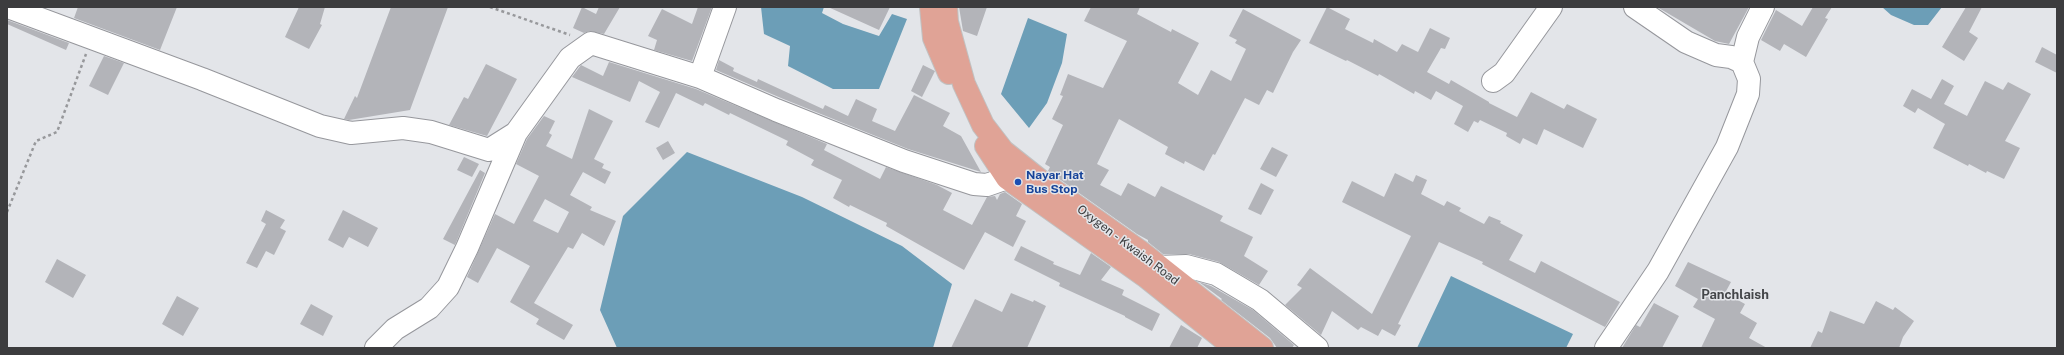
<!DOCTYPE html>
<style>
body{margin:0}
#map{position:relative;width:2064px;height:355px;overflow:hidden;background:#e3e5e9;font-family:"Public Sans",sans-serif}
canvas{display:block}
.frame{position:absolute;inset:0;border:8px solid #3c3c3e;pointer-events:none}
</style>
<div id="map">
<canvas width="2064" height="355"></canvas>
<div class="frame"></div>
</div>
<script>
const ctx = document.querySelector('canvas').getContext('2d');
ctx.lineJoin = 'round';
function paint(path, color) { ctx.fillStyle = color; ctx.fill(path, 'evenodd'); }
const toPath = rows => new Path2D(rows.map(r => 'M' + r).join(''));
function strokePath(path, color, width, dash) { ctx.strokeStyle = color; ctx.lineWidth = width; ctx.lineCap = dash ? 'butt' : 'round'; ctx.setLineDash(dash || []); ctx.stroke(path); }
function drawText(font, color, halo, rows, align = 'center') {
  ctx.font = font + ' "Public Sans",sans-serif'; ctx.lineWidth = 3; ctx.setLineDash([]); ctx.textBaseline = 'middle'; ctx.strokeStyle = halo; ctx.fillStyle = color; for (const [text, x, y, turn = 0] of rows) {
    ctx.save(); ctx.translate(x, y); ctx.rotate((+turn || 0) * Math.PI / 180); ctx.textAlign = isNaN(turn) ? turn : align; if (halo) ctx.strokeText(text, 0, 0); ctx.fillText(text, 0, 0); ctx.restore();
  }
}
paint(toPath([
 [761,7,824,7,822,13,843,24,879,36,892,14,907,19,879,89,833,89,788,66,790,46,764,34],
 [1882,7,1942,7,1928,25,1914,25,1891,15],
 [1028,18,1067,34,1062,63,1047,103,1029,128,1001,94],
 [687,152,802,197,902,246,952,284,933,348,617,348,600,310,623,216],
 [1451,276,1573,334,1566,348,1417,348]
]), '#6c9eb7');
paint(toPath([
 [78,7,177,7,160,50,74,18],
 [299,7,325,7,320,24,322,25,309,49,285,37],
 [391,7,448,7,410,110,349,120,344,119,355,96,357,98],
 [582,7,596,14,599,7,620,7,604,34,589,31,584,33,573,28],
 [698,7,712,7,692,61,654,50,657,40,648,36,662,9,692,24],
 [828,7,890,7,879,30],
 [959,7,987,7,977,36,963,31],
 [1091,7,1140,7,1137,14,1171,32,1172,29,1199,43,1178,83,1198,95,1211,70,1231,81,1246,49,1235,43,1237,40,1229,36,1243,9,1301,40,1293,52,1273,93,1267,90,1259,105,1245,98,1215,155,1213,154,1204,171,1185,161,1184,164,1165,154,1168,147,1119,119,1097,164,1109,170,1100,185,1121,196,1128,183,1155,197,1161,186,1223,216,1220,221,1253,237,1244,256,1268,271,1259,285,1219,262,1189,254,1163,254,1148,242,1148,240,1137,234,1048,171,1050,167,1045,164,1063,125,1052,119,1063,96,1060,95,1068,74,1103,88,1127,41,1084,21],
 [1327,7,1350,19,1345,29,1373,43,1374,39,1397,52,1402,44,1418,52,1430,28,1450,38,1445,49,1441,48,1427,72,1449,84,1451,80,1489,102,1489,103,1517,117,1531,92,1564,109,1567,104,1597,119,1583,148,1544,129,1537,145,1523,138,1520,144,1506,136,1507,133,1480,120,1478,123,1474,121,1468,132,1454,124,1463,106,1436,91,1431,100,1415,91,1414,94,1379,74,1378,76,1347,60,1346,61,1309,43],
 [1657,7,1749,7,1729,44,1715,41],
 [1813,7,1832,7,1825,18,1828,19,1806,57,1784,44,1780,51,1761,40,1776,10,1802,26],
 [1966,7,1982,7,1969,32,1978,38,1964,61,1942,47],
 [7,20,69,43,66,50,7,24],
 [2042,47,2057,55,2057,73,2035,62],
 [104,56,124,63,108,95,89,86],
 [719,60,734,68,733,71,757,82,758,79,823,109,825,105,848,116,856,99,877,109,872,121,895,131,914,95,950,113,943,126,961,136,981,172,908,149,781,98,716,70],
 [609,62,696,89,827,144,824,150,880,179,886,167,937,185,952,193,943,210,972,225,987,197,995,196,997,200,1000,194,1005,192,1022,204,1016,216,1026,221,1013,247,985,232,964,270,886,226,887,223,850,205,849,207,833,198,842,180,811,165,814,160,786,145,788,141,730,113,729,115,705,103,703,106,676,93,659,128,645,122,660,92,639,81,630,102,572,77,581,65,603,76],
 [486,64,517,79,487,136,449,125,464,97,468,99],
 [923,65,935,71,922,97,911,91],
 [1942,79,1954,86,1944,104,1967,116,1985,81,2003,90,2008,82,2031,94,2005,141,2020,148,2004,179,1987,171,1986,173,1969,164,1968,166,1933,148,1945,124,1918,108,1915,113,1903,106,1912,89,1931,99],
 [589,109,613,121,594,159,604,164,602,168,611,172,605,184,583,172,570,195,592,207,590,210,616,221,604,246,582,233,573,249,568,247,534,303,573,325,564,340,536,324,539,319,510,302,530,266,497,248,478,283,467,277,495,214,514,224,539,176,516,164,527,139,544,116,555,121,549,133,552,135,546,146,572,159],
 [545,199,569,212,558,233,533,221],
 [668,141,675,153,663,160,656,148],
 [1272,147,1288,155,1276,177,1260,169],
 [464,157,479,164,472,177,457,170],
 [480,170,485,173,455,245,443,239],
 [1395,173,1413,182,1416,175,1427,180,1421,194,1444,206,1447,201,1461,208,1459,211,1484,224,1489,216,1501,221,1500,223,1523,235,1509,260,1535,273,1541,261,1620,302,1605,327,1482,264,1483,262,1439,242,1398,324,1401,325,1395,336,1382,329,1378,336,1361,327,1358,330,1332,311,1321,335,1285,305,1302,288,1297,285,1310,268,1372,314,1411,236,1342,202,1352,181,1384,197],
 [1261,183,1274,190,1261,215,1248,209],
 [266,210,285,220,280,228,286,231,274,255,266,251,257,268,246,263,266,224,261,221],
 [343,210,378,228,368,247,349,237,343,248,328,240],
 [1021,246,1054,262,1053,264,1080,275,1091,253,1111,267,1101,280,1124,290,1122,295,1160,314,1152,331,1125,317,1125,316,1059,286,1060,283,1014,260],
 [57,259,86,275,73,298,45,282],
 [1688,262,1731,282,1725,293,1745,304,1740,313,1757,323,1749,338,1767,348,1701,348,1715,319,1693,307,1698,299,1675,286],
 [1199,282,1211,286,1253,310,1294,345,1292,348,1277,348,1270,338,1221,300,1222,299],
 [1011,293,1033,302,1034,300,1046,306,1027,348,951,348,975,299,1002,312],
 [177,296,199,308,183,336,162,324],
 [1876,301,1893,310,1895,307,1914,321,1903,337,1899,348,1810,348,1818,331,1822,333,1830,311,1864,324],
 [1654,303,1679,316,1662,348,1622,348,1636,325,1640,327],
 [311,304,333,316,323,336,300,324],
 [1181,325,1202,338,1197,348,1169,348]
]), '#b3b4b9');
const minor = toPath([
 [8,7,202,79,320,126,351,133,403,128,431,132,489,150,516,133],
 [1635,7,1686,42,1716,55,1731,57,1742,62],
 [700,77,725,7],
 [1493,81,1504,73,1551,7],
 [1149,273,1158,267,1186,266,1216,274,1260,300,1317,348],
 [376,348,395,329,429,308,448,287,467,248,516,133,570,58,591,43,700,77,776,110,904,161,974,184,987,185,1007,178],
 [1606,348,1658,271,1727,147,1748,94,1749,79,1742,62,1748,37,1763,7]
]);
const major = toPath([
 [931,7,934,38,949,73],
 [946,7,947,22,964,84,983,125,1003,151,1042,182,1138,250,1262,348],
 [986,146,1007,178,1145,276,1235,348]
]);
strokePath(minor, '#96979c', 24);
strokePath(major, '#c1c1c1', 24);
strokePath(toPath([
 [490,7,570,35],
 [7,212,36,141,57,132,86,54]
]), '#97989b', 2.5, [3, 3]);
strokePath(minor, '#fff', 22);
strokePath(major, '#e0a396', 22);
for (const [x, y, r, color] of [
 [1018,182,4,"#1a4fb4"]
]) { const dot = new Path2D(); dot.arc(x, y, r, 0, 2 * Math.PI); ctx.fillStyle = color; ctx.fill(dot); strokePath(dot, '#e3e5e9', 1.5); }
drawText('bold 12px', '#164399', '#e3e5e9', [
 ["Nayar Hat",1026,175],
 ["Bus Stop",1026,189]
], 'left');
drawText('12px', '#3c3c3e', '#e3e5e9', [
 ["Oxygen - Kwaish Road",1128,245,37]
]);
drawText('bold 13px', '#444649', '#e3e5e9', [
 ["Panchlaish",1735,295]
]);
</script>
